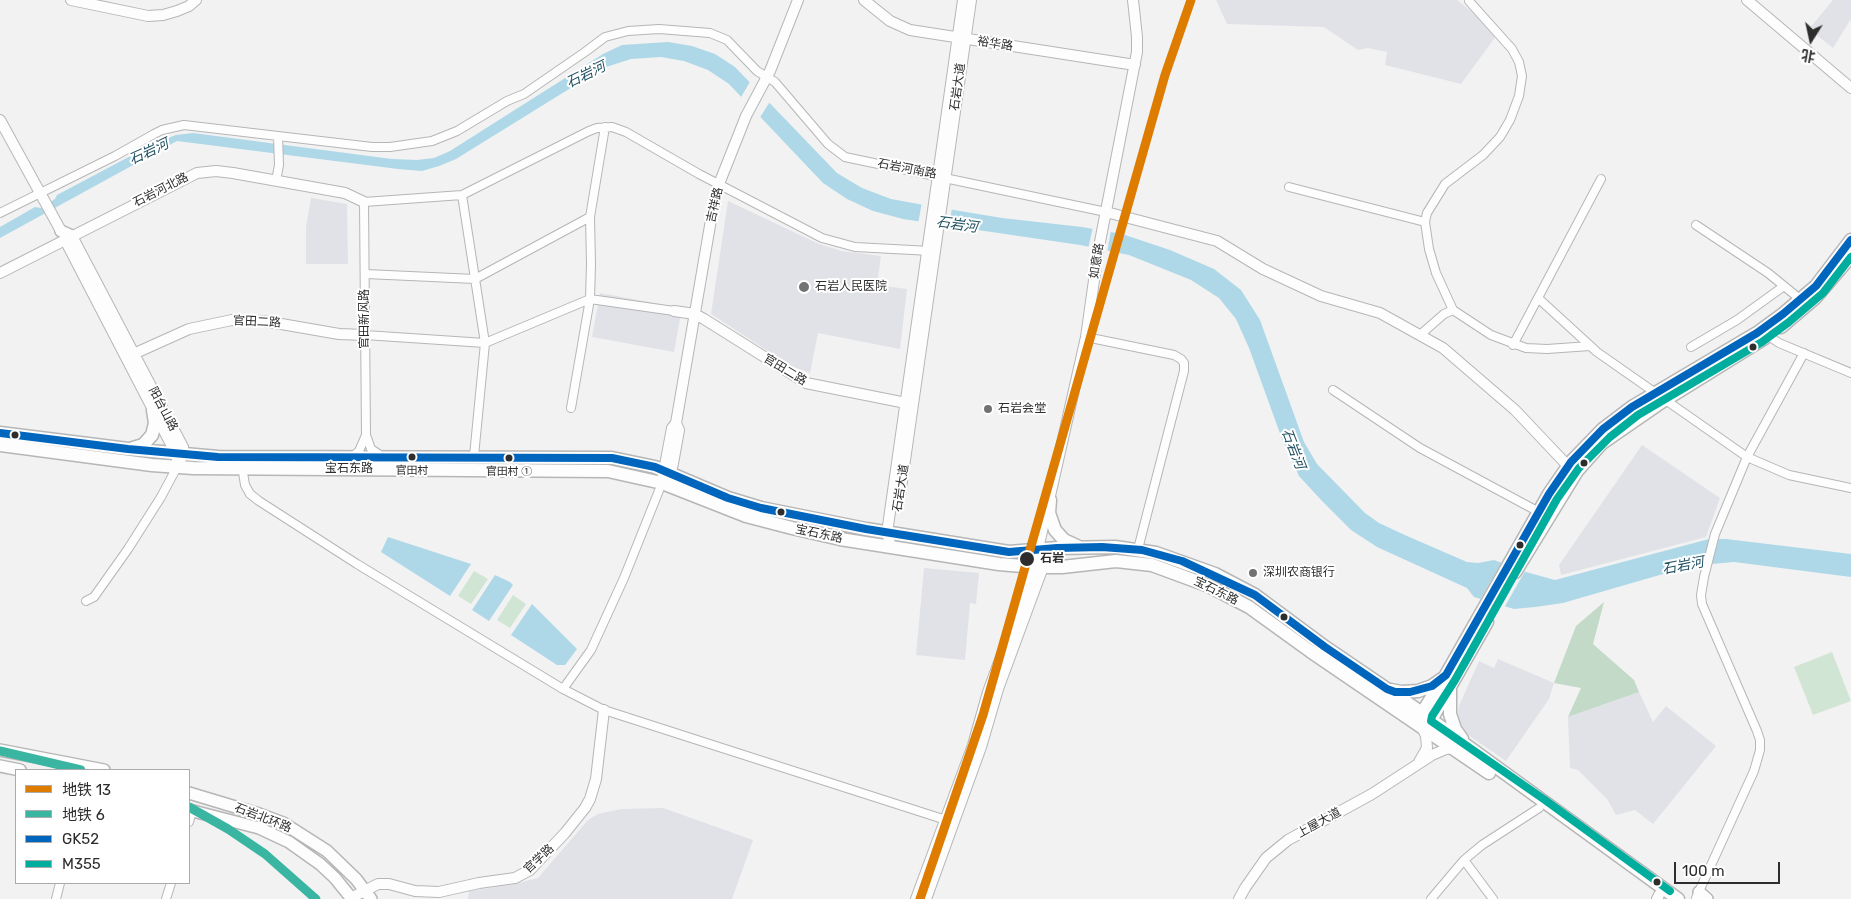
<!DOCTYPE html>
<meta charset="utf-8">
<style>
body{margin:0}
#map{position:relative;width:1851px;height:899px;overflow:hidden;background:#f2f2f2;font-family:Rubik,"Noto Sans SC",sans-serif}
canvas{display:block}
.legend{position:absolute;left:15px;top:769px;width:175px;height:115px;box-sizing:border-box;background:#fff;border:1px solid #ababab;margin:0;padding:6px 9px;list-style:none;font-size:15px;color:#2d2d2d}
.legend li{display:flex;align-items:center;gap:10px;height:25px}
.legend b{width:25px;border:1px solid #ababab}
.north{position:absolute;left:1786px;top:15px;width:50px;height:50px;-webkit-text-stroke:4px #fff;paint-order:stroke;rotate:190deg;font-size:14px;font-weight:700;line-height:20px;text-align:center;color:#2d2d2d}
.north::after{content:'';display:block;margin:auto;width:18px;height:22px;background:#2d2d2d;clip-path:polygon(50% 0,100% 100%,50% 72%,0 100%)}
.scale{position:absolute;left:1674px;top:862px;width:106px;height:22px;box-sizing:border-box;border:2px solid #2d2d2d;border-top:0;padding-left:6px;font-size:15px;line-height:18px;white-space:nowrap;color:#2d2d2d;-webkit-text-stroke:4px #fff;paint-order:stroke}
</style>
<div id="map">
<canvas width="1851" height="899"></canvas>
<ul class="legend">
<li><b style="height:6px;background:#de7c00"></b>地铁 13</li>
<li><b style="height:6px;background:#39b5a2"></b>地铁 6</li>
<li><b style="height:6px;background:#0065bd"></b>GK52</li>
<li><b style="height:6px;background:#01ad9c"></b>M355</li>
</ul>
<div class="north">北</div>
<div class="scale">100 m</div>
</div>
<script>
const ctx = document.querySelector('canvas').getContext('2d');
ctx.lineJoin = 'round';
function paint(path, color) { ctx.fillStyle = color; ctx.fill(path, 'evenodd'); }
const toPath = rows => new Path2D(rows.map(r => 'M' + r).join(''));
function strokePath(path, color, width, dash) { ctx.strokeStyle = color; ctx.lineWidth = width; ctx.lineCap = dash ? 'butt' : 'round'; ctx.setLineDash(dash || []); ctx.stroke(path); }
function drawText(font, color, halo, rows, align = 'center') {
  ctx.font = font + ' Rubik,"Noto Sans SC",sans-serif'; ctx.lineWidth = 4; ctx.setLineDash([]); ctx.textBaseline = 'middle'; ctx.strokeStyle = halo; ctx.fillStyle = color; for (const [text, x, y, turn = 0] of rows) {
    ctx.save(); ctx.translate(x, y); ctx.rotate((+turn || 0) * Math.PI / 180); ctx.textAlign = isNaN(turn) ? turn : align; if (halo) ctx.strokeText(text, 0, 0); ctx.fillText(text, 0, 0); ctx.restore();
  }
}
paint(toPath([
 [1216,0,1457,0,1476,15,1496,36,1461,84,1385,65,1387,52,1368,48,1358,50,1324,27,1227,24],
 [1833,0,1851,0,1851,19,1833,48,1809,29],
 [311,198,347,204,348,264,306,264,306,227],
 [728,201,819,244,842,251,881,256,877,285,907,289,900,349,818,333,810,373,791,366,711,314],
 [600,293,682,308,674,352,592,337],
 [1642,445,1720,498,1706,537,1561,575,1559,565],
 [924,568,979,573,976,604,970,603,965,660,916,655],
 [1498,659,1554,683,1549,699,1506,761,1468,735,1459,721,1458,714,1459,706,1479,661,1494,668],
 [1639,692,1653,722,1666,706,1716,746,1653,824,1635,810,1616,815,1607,799,1578,770,1570,768,1568,717],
 [663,808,753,840,732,899,468,899,469,891,510,885,538,878,588,820,598,814,621,809]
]), '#e1e2e7');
paint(toPath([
 [474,571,488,579,471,604,458,596],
 [513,595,526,604,510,628,497,620],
 [1832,652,1851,701,1813,715,1794,667]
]), '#d0e5d4');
paint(toPath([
 [1604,602,1593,644,1634,680,1639,692,1568,717,1581,688,1554,683,1576,626]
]), '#c2dac7');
paint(toPath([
 [668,42,692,46,715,54,735,67,837,173,862,188,891,199,924,205,1002,218,1082,227,1122,234,1170,250,1214,269,1241,290,1260,320,1304,442,1317,464,1365,513,1379,523,1407,536,1467,562,1478,563,1494,560,1526,572,1555,580,1709,539,1726,539,1851,554,1851,577,1734,562,1701,565,1663,574,1563,603,1535,607,1514,609,1474,597,1467,588,1377,547,1351,530,1322,501,1299,476,1282,439,1249,348,1236,319,1219,298,1191,280,1129,255,1080,245,903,219,873,211,847,199,823,183,729,84,708,70,684,61,661,57,631,59,603,68,456,159,439,166,422,171,398,169,177,141,0,238,0,227,35,207,41,208,55,199,57,195,155,143,176,135,193,133,392,159,417,160,434,158,450,151,603,54,622,45],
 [388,537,471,564,450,596,381,552],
 [495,575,510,582,513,585,489,621,472,610],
 [532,604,577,649,565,665,557,665,511,635]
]), '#aed8e8');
paint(toPath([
 [751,80,771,100,759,119,740,99],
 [922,202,952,207,949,229,918,224],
 [1093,227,1111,230,1107,253,1088,249],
 [1502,562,1525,571,1504,608,1479,601]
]), '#f2f2f2');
const minor = toPath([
 [276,181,279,165,278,136],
 [1289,187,1425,222],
 [462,195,485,343,474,456],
 [0,213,115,156,154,134,162,130,184,125,372,147,390,147,432,141,457,131,507,101,524,94,585,52,605,37,628,31,659,29,710,33,727,40,757,71,775,82,828,144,845,157,1106,212],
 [1696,225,1768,273,1800,299],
 [366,274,475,279,590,217],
 [1538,298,1597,352,1747,457,1789,475,1851,488],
 [1453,310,1436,273,1429,249,1425,222,1427,213,1445,184,1483,155,1500,137,1510,120,1519,96,1522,76,1519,62,1512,49,1469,1],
 [365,335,485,343,590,299,674,311],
 [1420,335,1444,314,1453,310,1491,335,1526,348,1547,349,1590,346],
 [1769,336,1779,343,1851,373],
 [1086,337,1174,355,1181,359,1184,363,1184,371,1138,549],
 [1513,345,1601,179],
 [1691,347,1737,320,1784,286],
 [1333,390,1420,448,1539,512],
 [571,408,590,299,591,264,590,217,605,127],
 [380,455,371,449,366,435,364,202,462,195,589,131,597,128,612,127,626,132,699,174,822,238,855,247,931,251],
 [353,456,359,451,366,435],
 [242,466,245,485,250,494,259,501,357,564,563,689,604,710,946,820],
 [86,601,94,597,128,549,161,497,177,467],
 [563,689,591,650,624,578,662,483],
 [189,822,192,811],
 [1464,860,1493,899],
 [1696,898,1754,771,1760,750,1760,740,1757,731,1702,604,1701,595,1704,577,1715,534,1747,457,1804,353],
 [56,899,60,883],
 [166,899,171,883],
 [1431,899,1464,860,1482,845,1539,808]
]);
const tertiary = toPath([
 [71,0,148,16,163,15,177,11,189,6,196,0],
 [864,0,890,21,910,30,1135,65],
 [1747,0,1851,88],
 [0,120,61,231],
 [1106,212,1217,241,1263,269,1321,296,1380,313,1443,348,1515,410,1568,466],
 [72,236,183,447,183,454,177,467],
 [65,240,176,454,177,459],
 [0,273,197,173,216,171,233,173,345,193,364,202],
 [674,311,695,314,704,319,806,383,906,403],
 [129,356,189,329,232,320,264,321,339,334,365,335],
 [663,476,672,428,676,423,712,214,719,184,746,116,770,71,798,0],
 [666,479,671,473,674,458,679,430,676,423],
 [900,495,971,0],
 [891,547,887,533,963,0],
 [1419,762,1427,748,1426,736,1422,727],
 [351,898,378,884,389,884,415,891,439,892,479,883,515,878,530,870,565,833,585,808,590,799,596,779,604,710],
 [916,899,973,745,988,692,1034,567,1038,549,1086,337,1098,252,1137,52,1137,37,1133,0],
 [926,899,981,747,998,689,1043,567,1041,560],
 [1239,899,1245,888,1266,858,1288,840,1372,794,1432,755,1446,749,1453,748],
 [1657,899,1659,895]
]);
const secondary = toPath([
 [61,231,72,236],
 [0,750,104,770],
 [0,766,20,770],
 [189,793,259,814,283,823,327,851,356,879,371,899],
 [189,810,259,828,289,842,320,864,335,878,352,899],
 [1699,892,1707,899]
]);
const primary = toPath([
 [1781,327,1815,298,1851,256],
 [0,433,128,449,218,457,612,458,655,467,728,498,761,508,866,529,1009,552,1057,548,1115,547,1156,553,1215,574,1255,595,1325,647,1422,713,1678,899],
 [0,445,152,465,193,468,608,471,662,483,746,516,792,528,840,539,999,564,1034,567,1062,567,1116,561,1152,565,1209,586,1249,607,1310,651,1489,773],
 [133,448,143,445,152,435,155,423,153,410],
 [1050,500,1049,513,1055,530,1064,540,1077,546],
 [1515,572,1577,471,1602,443,1657,405,1765,338],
 [1391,690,1401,692,1418,691,1432,686,1442,679],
 [1450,690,1450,714,1455,729,1462,739],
 [1421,721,1422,713,1446,675,1549,494,1571,462,1603,429,1632,407,1757,333,1783,314,1816,286,1851,240],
 [1424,724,1431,720,1487,622]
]);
strokePath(minor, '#b6b6b6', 10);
strokePath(tertiary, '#b6b6b6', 12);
strokePath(secondary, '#b6b6b6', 14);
strokePath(primary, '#b6b6b6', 15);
strokePath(minor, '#fdfdfd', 8);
strokePath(tertiary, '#fdfdfd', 10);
strokePath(secondary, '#fdfdfd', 11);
strokePath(primary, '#fdfdfd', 12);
strokePath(toPath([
 [0,433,128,449,218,457,612,458,655,467,728,498,761,508,866,529,1009,552,1057,548,1102,547,1142,550,1182,561,1255,595,1325,647,1387,689,1395,692,1410,692,1432,686,1446,675,1549,494,1571,462,1603,429,1632,407,1757,333,1783,314,1816,286,1851,240]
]), '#0065bd', 8);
strokePath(toPath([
 [1670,891,1545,800,1431,721,1432,716,1455,680,1557,499,1579,468,1610,437,1638,415,1762,342,1789,322,1823,293,1851,257]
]), '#01ad9c', 8);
strokePath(toPath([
 [920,899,983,715,1165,75,1191,0]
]), '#de7c00', 9);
strokePath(toPath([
 [0,751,81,770],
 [189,807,228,829,265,854,316,899]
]), '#39b5a2', 9);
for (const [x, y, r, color] of [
 [804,287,6,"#727272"],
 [1753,347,4.5,"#2d2d2d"],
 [988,409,5,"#727272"],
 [15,435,4.5,"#2d2d2d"],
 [412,457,4.5,"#2d2d2d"],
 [509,458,4.5,"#2d2d2d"],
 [1584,463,4.5,"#2d2d2d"],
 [781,512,4.5,"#2d2d2d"],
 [1520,545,4.5,"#2d2d2d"],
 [1027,559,8,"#2d2d2d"],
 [1253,573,5,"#727272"],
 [1284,617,4.5,"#2d2d2d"],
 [1657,882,4.5,"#2d2d2d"]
]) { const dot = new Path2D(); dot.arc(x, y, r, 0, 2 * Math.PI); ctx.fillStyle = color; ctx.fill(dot); strokePath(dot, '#fff', 2); }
drawText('11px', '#2d2d2d', '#fff', [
 ["官田村",412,471],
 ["官田村 ①",509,472]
]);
drawText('12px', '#2d2d2d', '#fff', [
 ["裕华路",995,44,9],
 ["石岩大道",958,87,-82],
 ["石岩河南路",907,169,11],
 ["石岩河北路",161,190,-27],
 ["吉祥路",715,205,-77],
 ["如意路",1097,261,-81],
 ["官田新风路",365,319,-90],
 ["官田二路",257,322,3],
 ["官田二路",785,370,31],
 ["阳台山路",163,409,62],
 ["宝石东路",349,469],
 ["石岩大道",901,488,-81],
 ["宝石东路",819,534,12],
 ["宝石东路",1216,591,26],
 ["石岩北环路",263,818,21],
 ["上屋大道",1319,823,-29],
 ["官学路",539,859,-43]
]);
drawText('12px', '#2d2d2d', '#fff', [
 ["石岩人民医院",815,287],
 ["石岩会堂",998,409],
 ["深圳农商银行",1263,573]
], 'left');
drawText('bold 12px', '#2d2d2d', '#fff', [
 ["石岩",1040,559]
], 'left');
drawText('italic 14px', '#225364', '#fff', [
 ["石岩河",586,75,-26],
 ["石岩河",149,152,-25],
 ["石岩河",957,225,8],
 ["石岩河",1293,449,69],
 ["石岩河",1683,566,-11]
]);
</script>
